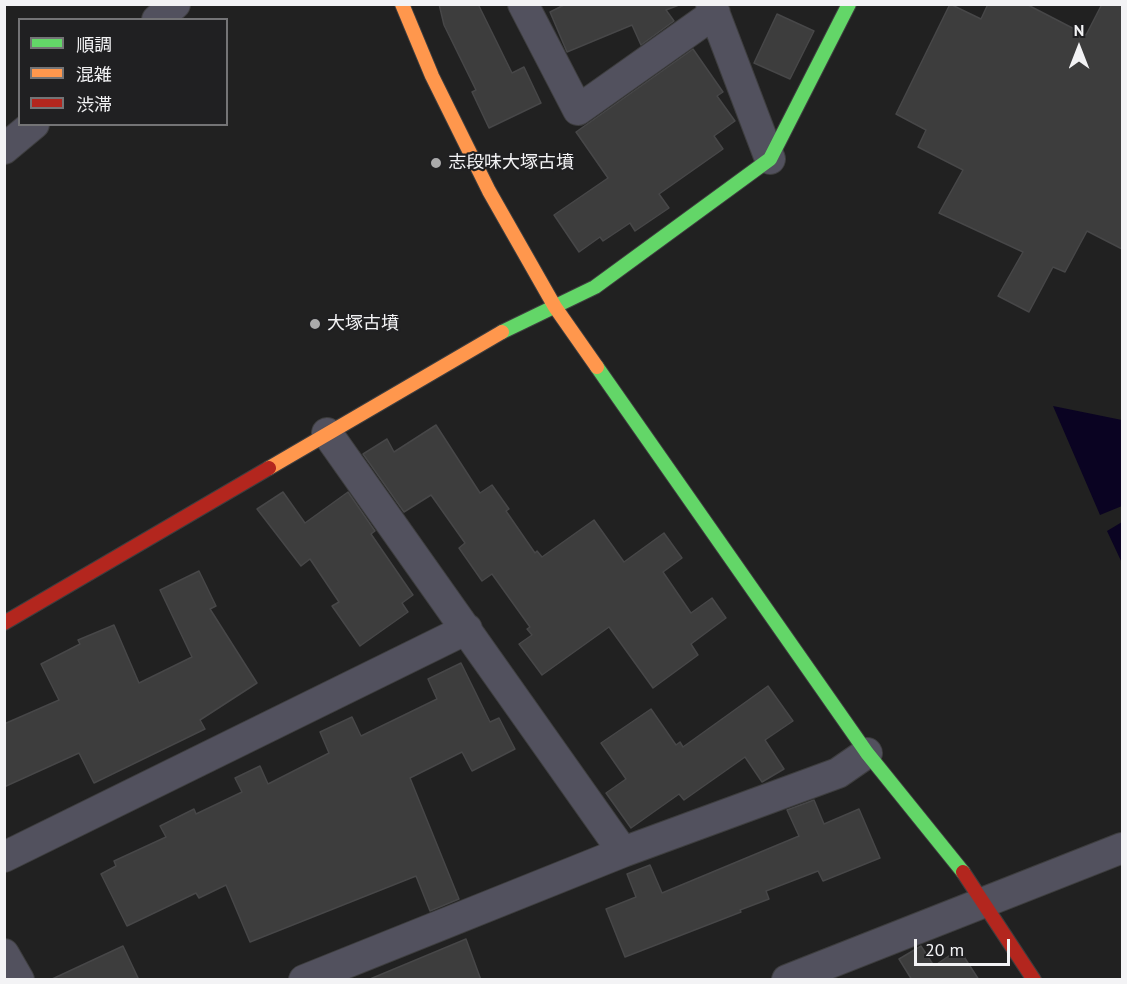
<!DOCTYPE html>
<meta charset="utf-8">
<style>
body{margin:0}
#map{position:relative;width:1127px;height:984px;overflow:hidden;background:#212121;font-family:"PT Sans","Noto Sans JP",sans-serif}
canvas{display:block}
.frame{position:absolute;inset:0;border:6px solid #f3f3f5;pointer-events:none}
.legend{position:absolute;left:18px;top:18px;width:210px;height:108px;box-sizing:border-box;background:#202022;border:2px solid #747476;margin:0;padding:8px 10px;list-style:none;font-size:18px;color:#f3f3f5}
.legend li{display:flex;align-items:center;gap:12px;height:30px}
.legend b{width:30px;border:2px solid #747476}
.north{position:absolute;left:1049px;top:18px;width:60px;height:60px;-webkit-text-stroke:4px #202022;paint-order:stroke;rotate:0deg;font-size:16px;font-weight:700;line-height:24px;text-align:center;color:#f3f3f5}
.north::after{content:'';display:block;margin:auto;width:21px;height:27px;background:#f3f3f5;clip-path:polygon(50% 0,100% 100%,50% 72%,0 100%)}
.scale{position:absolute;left:914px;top:939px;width:96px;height:27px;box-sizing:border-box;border:3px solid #f3f3f5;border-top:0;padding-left:8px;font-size:18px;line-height:21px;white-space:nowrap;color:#f3f3f5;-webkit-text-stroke:4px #202022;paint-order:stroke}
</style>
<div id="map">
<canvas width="1127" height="984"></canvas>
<div class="frame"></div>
<ul class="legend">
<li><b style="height:8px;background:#63d668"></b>順調</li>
<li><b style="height:8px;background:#ff974d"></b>混雑</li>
<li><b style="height:8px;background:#b3261e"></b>渋滞</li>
</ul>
<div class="north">N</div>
<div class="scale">20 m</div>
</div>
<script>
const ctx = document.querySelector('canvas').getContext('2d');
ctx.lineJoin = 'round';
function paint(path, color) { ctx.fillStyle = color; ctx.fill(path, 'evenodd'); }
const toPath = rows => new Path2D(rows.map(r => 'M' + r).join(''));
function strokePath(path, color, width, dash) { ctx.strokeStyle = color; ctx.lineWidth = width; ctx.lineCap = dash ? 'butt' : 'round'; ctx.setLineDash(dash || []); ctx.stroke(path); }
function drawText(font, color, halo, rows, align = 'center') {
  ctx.font = font + ' "PT Sans","Noto Sans JP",sans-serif'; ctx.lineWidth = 4.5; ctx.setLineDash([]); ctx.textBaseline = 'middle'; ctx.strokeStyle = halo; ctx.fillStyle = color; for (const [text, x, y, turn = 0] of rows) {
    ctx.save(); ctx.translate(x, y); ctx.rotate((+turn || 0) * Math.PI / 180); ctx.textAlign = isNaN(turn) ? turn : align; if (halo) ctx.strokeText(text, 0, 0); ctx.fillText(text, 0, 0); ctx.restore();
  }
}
paint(toPath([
 [1053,406,1122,420,1122,506,1100,515],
 [1122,522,1122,563,1107,531]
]), '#0a0322');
const building = toPath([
 [439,4,478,4,512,73,524,67,541,103,489,128,472,92,476,90,444,25,439,4],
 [566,4,679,4,679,5,666,10,674,21,641,45,632,25,567,52,550,12,566,4],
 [950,4,981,19,988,4,1026,4,1086,35,1102,4,1122,4,1122,249,1087,231,1065,272,1053,267,1029,312,998,296,1023,252,939,213,963,170,918,147,926,130,896,114,950,4],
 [777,14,814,31,790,79,754,63,777,14],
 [693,49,723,92,717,96,735,121,714,136,723,149,659,194,669,208,635,231,630,223,603,241,600,237,579,252,554,215,608,178,576,132,693,49],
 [436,425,480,493,492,485,509,509,506,511,535,553,537,551,542,557,594,520,624,562,664,533,682,558,663,572,691,613,712,598,726,618,691,644,698,655,653,688,609,627,542,675,519,644,532,635,527,629,530,627,492,574,482,581,459,548,465,543,431,495,404,512,363,454,387,439,394,452,436,425],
 [283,492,305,523,348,492,375,531,371,534,413,595,402,603,408,612,360,646,332,606,339,602,310,559,301,566,257,509,283,492],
 [199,571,216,606,210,609,257,683,200,720,205,729,94,783,79,753,4,787,4,724,59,700,41,664,80,644,78,640,114,625,139,683,192,657,160,590,199,571],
 [461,663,490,722,499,718,515,749,472,771,462,752,410,778,459,899,430,911,416,876,250,942,226,885,199,898,196,893,127,926,101,874,116,866,114,861,166,837,160,826,194,809,196,814,242,792,235,778,260,766,268,784,329,753,320,732,352,717,361,736,437,699,428,679,461,663],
 [768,686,793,721,765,740,784,769,762,782,745,757,684,800,679,794,631,828,606,793,626,779,601,743,651,709,676,745,680,742,683,747,768,686],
 [814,800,824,824,859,809,880,858,823,881,818,871,766,891,769,899,740,910,741,912,625,957,606,909,636,897,627,874,650,865,662,893,799,836,787,810,814,800],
 [466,939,481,980,370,980,370,979,466,939],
 [123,946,139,980,50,980,123,946],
 [921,946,934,966,959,949,979,980,912,980,899,959,921,946]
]);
paint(building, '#3d3d3d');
strokePath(building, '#474748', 1.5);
const street = toPath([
 [523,4,578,110,715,13],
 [711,4,770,159],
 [157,20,175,4],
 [4,149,34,124],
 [327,433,623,852],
 [4,857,467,629],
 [4,954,19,980],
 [304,980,623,852,838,773,867,753],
 [787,980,1122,848]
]);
const fast = toPath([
 [502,332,595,287,770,159,849,4],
 [597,367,867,753,963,872]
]);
const slow = toPath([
 [402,4,432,76,489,191,555,307,597,367],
 [269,468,502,332]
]);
const jam = toPath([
 [4,623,269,468],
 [963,872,1034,980]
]);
strokePath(street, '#3e3e3f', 32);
strokePath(fast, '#3e3e3f', 16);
strokePath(slow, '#3e3e3f', 16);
strokePath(jam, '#3e3e3f', 16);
strokePath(street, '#52515e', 30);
strokePath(fast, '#63d668', 14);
strokePath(slow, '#ff974d', 14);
strokePath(jam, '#b3261e', 14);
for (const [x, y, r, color] of [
 [436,163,6,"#aaaaab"],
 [315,324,6,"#aaaaab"]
]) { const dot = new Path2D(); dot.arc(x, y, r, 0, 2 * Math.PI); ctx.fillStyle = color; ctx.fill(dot); strokePath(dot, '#202022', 2); }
drawText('18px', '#f3f3f5', '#202022', [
 ["志段味大塚古墳",448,163],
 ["大塚古墳",327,324]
], 'left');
</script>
